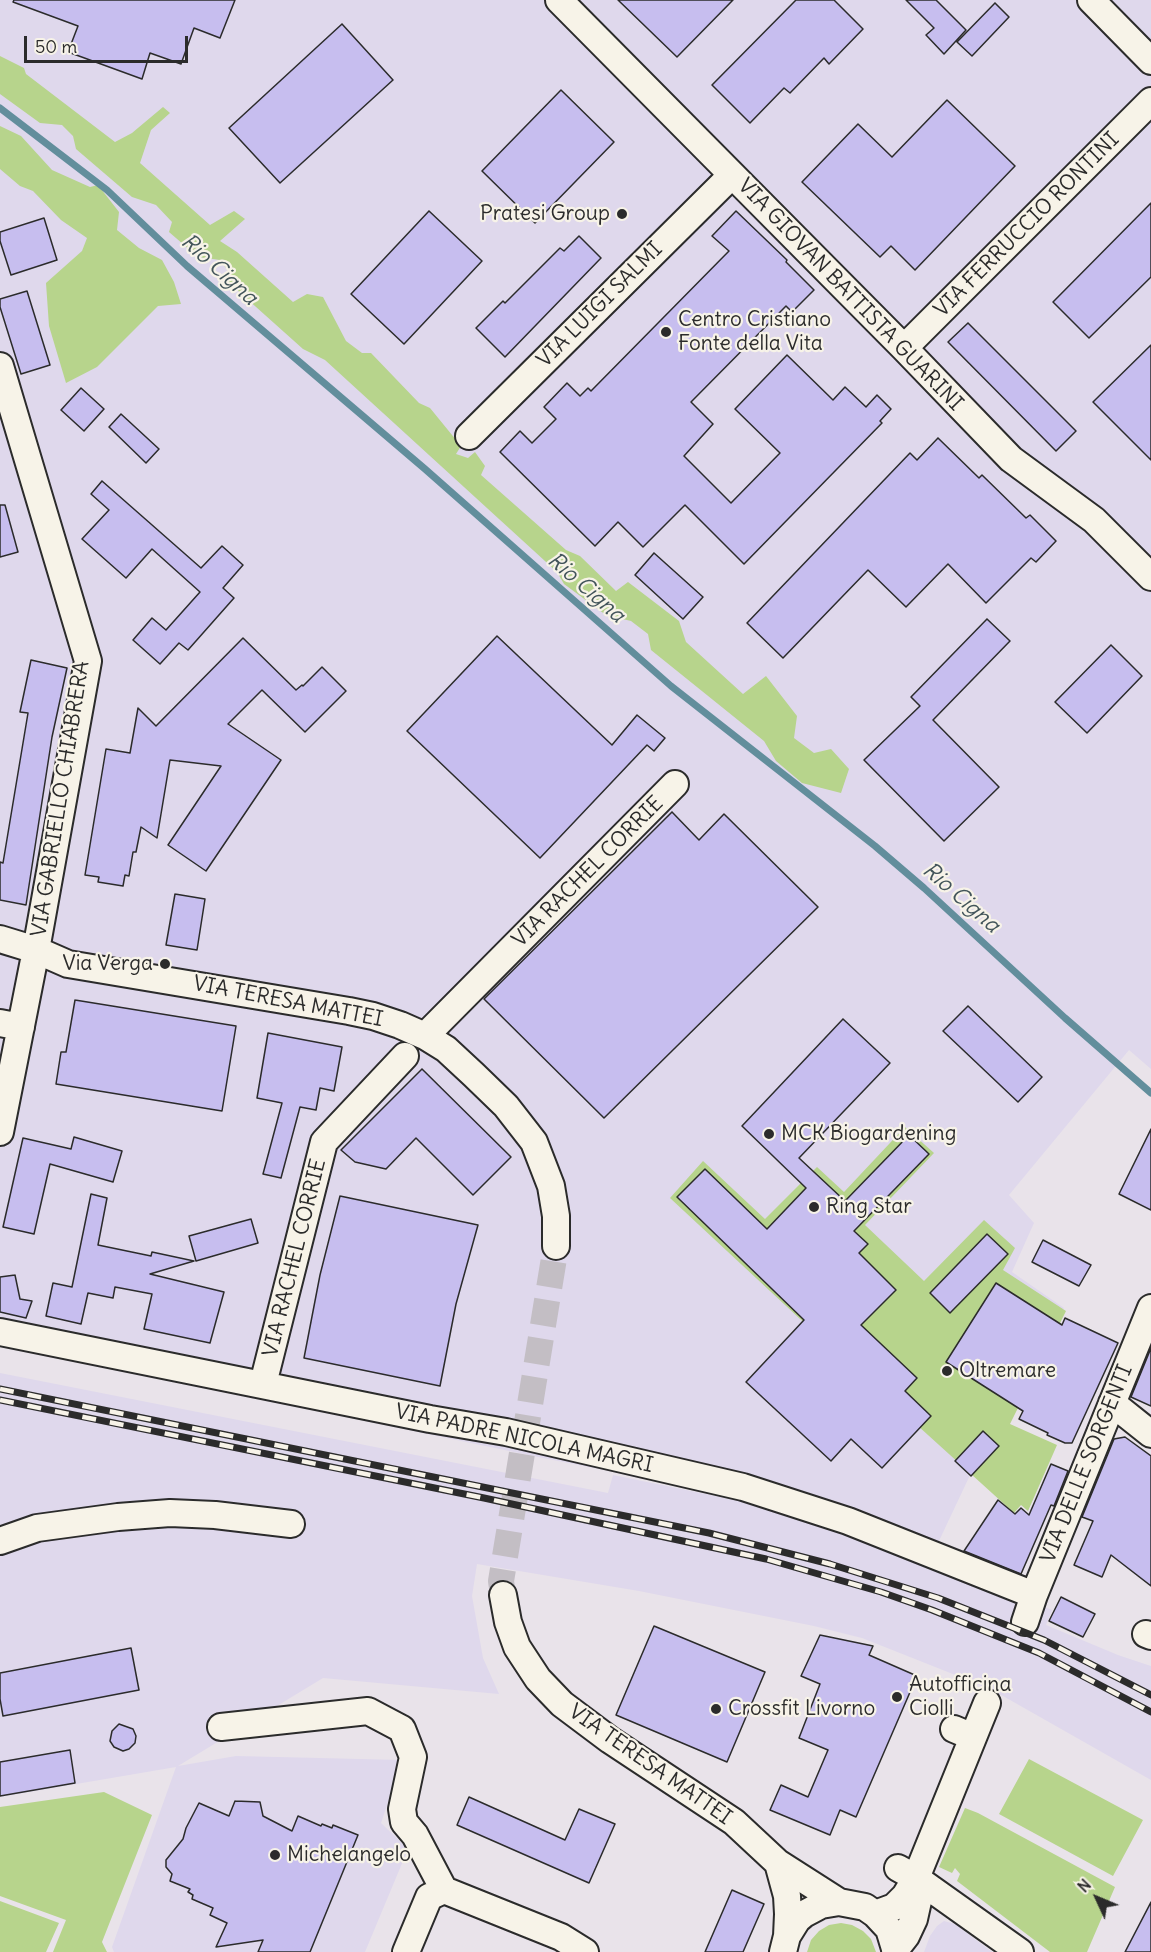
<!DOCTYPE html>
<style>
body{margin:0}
#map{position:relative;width:1151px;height:1952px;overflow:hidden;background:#e9e3ea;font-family:Delius,sans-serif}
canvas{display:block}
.north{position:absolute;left:1067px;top:1868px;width:60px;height:60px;-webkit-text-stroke:4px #f7f3e8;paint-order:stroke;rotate:314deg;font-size:16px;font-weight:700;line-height:24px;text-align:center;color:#2b2b2b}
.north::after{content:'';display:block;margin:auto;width:21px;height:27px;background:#2b2b2b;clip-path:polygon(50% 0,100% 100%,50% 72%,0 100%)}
.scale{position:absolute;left:24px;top:36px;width:164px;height:27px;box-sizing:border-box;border:3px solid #2b2b2b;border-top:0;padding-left:8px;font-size:18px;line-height:21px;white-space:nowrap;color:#2b2b2b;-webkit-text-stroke:4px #f7f3e8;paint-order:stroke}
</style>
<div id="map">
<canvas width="1151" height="1952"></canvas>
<div class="north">N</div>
<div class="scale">50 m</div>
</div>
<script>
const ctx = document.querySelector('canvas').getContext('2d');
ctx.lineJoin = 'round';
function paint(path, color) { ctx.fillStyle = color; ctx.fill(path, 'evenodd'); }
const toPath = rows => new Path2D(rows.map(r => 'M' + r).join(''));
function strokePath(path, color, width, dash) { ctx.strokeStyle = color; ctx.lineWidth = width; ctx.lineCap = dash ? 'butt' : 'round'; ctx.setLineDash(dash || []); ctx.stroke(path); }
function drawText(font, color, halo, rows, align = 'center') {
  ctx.font = font + ' Delius,sans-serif'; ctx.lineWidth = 4.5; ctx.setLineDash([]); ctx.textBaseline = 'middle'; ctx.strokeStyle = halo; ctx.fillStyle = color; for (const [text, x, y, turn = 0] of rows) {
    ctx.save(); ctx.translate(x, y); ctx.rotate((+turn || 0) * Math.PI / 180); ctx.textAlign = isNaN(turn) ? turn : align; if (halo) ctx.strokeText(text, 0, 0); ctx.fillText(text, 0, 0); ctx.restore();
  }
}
paint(toPath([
 [0,0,1151,0,1151,1069,1129,1050,1009,1195,1034,1223,1012,1272,1064,1308,996,1420,930,1560,774,1503,543,1458,0,1345],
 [0,1373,608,1493,613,1475,774,1508,937,1564,1052,1610,1046,1625,1118,1655,1151,1666,1151,1780,1003,1696,973,1682,862,1638,814,1626,639,1591,477,1564,472,1596,483,1658,499,1694,323,1678,178,1766,236,1756,402,1760,381,1823,408,1849,365,1952,114,1952,112,1947,176,1767,0,1797],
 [944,1921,955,1924,992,1952,924,1952,930,1936,937,1926]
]), '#dfd8ec');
paint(toPath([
 [0,56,24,68,26,74,115,142,132,133,163,107,170,113,151,130,140,163,210,225,234,211,245,219,220,241,237,252,293,302,307,294,323,297,346,341,362,353,371,353,419,403,430,408,461,446,456,454,468,458,475,452,485,466,481,475,566,550,580,556,616,591,628,582,679,621,686,642,743,694,766,676,797,716,794,738,814,753,831,749,849,769,841,793,802,783,776,761,764,741,651,650,648,634,631,621,606,615,564,584,557,572,325,360,303,349,227,281,232,276,220,260,198,257,169,232,172,222,156,205,132,197,76,149,73,136,62,125,40,123,0,94],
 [0,126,21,136,52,170,90,187,98,185,119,212,117,230,139,248,162,260,174,282,181,304,158,306,97,367,66,383,49,326,46,283,82,251,87,238,61,220,33,191,20,186,0,169],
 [905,1127,934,1153,865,1225,924,1281,984,1220,1015,1248,1003,1270,1066,1311,1010,1424,1057,1445,1028,1511,1021,1505,1014,1513,799,1318,670,1198,703,1161,765,1219,817,1167,844,1192],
 [1029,1759,1143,1820,1113,1876,999,1814],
 [104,1792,152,1815,102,1942,107,1952,53,1952,66,1920,0,1896,0,1807],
 [965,1808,978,1813,1115,1887,1087,1952,1050,1952,957,1881,960,1874,955,1868,952,1873,939,1867],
 [0,1901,59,1923,46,1952,0,1952],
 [841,1923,852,1925,863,1931,871,1939,876,1952,807,1952,811,1940,819,1931,829,1925]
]), '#b7d48c');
strokePath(toPath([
 [0,108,107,190,187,266,425,469,671,686,875,846,924,888,1065,1018,1151,1093]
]), '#628e9c', 7);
const building = toPath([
 [14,0,235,0,220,38,194,28,181,64,150,53,142,79,68,52,78,26,13,2,14,0],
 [618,0,733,0,677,57,618,0],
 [796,0,834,0,863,29,829,64,824,58,790,93,784,88,750,123,712,85,796,0],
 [906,0,936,0,966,30,944,54,926,35,934,28,906,0],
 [995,3,1009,17,972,56,957,42,995,3],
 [342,24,393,80,280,183,229,128,342,24],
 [561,90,614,142,535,223,482,171,561,90],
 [947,100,1015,166,915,270,891,246,880,257,802,182,858,124,892,157,947,100],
 [1151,203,1151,277,1089,338,1053,302,1151,203],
 [429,211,482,261,404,344,351,294,429,211],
 [736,211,787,260,786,262,814,290,792,312,786,306,691,402,713,424,684,456,731,503,780,453,735,409,787,355,833,400,845,387,866,407,877,395,891,409,880,421,882,423,744,564,685,505,643,547,618,522,595,546,500,452,520,431,532,443,556,419,544,407,567,383,580,396,588,388,591,391,729,251,712,236,736,211],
 [44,218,57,260,11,275,0,241,0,232,44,218],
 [579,236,601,258,505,357,476,328,503,301,505,303,560,248,564,251,579,236],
 [27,291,50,365,21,374,0,307,0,299,27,291],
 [968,323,1076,431,1056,451,948,342,968,323],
 [1151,345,1151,460,1093,402,1151,345],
 [81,388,104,409,84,431,61,410,81,388],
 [121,414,159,449,146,463,109,427,121,414],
 [938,438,979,478,982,475,1026,518,1030,515,1056,541,1036,562,1031,558,986,603,948,564,906,607,868,570,783,658,747,623,910,453,917,460,938,438],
 [102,481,201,568,222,546,243,565,223,588,234,598,188,650,179,643,160,664,133,640,152,618,166,630,200,592,152,549,126,578,82,539,109,510,91,494,102,481],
 [0,505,5,505,18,552,0,557,0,505],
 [654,553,703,597,683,619,635,575,654,553],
 [987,619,1010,641,933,720,999,787,944,841,864,760,920,706,911,697,987,619],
 [497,636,612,745,637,715,665,738,654,751,647,745,540,858,407,731,497,636],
 [243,638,296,690,302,685,303,686,322,667,346,691,305,732,262,690,228,724,281,760,206,871,168,845,221,766,170,760,157,838,141,827,136,852,133,852,129,876,125,875,123,886,98,882,99,877,85,875,106,749,130,753,138,708,156,726,243,638],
 [1111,645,1142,676,1087,733,1055,702,1111,645],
 [31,660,67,668,52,737,26,905,0,900,0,862,3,863,28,713,20,712,31,660],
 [672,812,699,840,724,814,818,907,604,1118,484,999,672,812],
 [175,894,205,899,197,950,166,945,175,894],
 [75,1000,236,1026,222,1111,56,1084,61,1052,66,1052,75,1000],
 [968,1006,1042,1077,1018,1102,943,1031,968,1006],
 [843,1019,890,1063,799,1158,845,1201,909,1135,929,1154,854,1231,868,1244,859,1253,896,1290,861,1325,917,1378,905,1391,931,1416,882,1468,851,1439,831,1461,746,1382,804,1320,677,1197,705,1169,767,1229,806,1188,742,1126,843,1019],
 [268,1033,342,1047,334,1091,320,1088,316,1110,300,1107,281,1178,263,1174,282,1103,257,1098,268,1033],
 [422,1069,511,1157,473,1195,416,1138,386,1169,355,1162,341,1150,422,1069],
 [1151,1129,1151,1210,1119,1194,1151,1129],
 [74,1137,122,1151,113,1182,50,1164,34,1234,3,1227,23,1138,71,1149,74,1137],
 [91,1194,107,1198,98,1245,151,1256,152,1252,194,1261,150,1274,224,1292,210,1343,144,1329,152,1294,115,1287,113,1298,88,1293,81,1324,46,1316,53,1283,72,1287,91,1194],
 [340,1196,478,1225,456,1304,440,1386,304,1358,320,1275,340,1196],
 [251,1219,258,1243,196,1261,189,1236,251,1219],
 [987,1234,1008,1254,950,1313,930,1293,987,1234],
 [1043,1240,1091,1265,1079,1286,1032,1262,1043,1240],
 [15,1275,20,1299,32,1301,26,1318,0,1312,0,1277,15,1275],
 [996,1283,1062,1325,1065,1318,1118,1343,1072,1443,1065,1443,1047,1435,1048,1433,1019,1419,1023,1411,946,1362,996,1283],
 [1151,1348,1151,1406,1131,1397,1151,1348],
 [983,1431,999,1446,971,1476,955,1461,983,1431],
 [1125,1437,1151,1456,1151,1586,1111,1555,1102,1577,1074,1565,1093,1521,1082,1517,1114,1439,1125,1437],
 [1051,1464,1068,1471,1054,1506,1051,1505,1021,1574,964,1551,998,1500,1015,1514,1021,1508,1029,1515,1051,1464],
 [1061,1597,1095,1614,1083,1637,1049,1621,1061,1597],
 [654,1626,765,1672,727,1762,616,1715,654,1626],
 [820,1635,873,1646,869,1655,917,1676,856,1817,840,1810,830,1835,770,1810,781,1785,808,1797,828,1750,799,1738,820,1684,801,1676,820,1635],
 [131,1648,139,1690,3,1716,0,1699,0,1673,131,1648],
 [119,1724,133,1729,136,1736,135,1743,129,1749,123,1751,114,1747,110,1741,112,1731,119,1724],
 [70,1750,75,1783,0,1796,0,1762,70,1750],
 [469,1797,565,1840,579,1809,615,1824,589,1883,457,1825,469,1797],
 [235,1801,260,1802,263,1816,292,1831,298,1816,321,1826,322,1824,332,1828,333,1825,358,1835,310,1952,258,1952,263,1940,216,1947,227,1923,210,1915,213,1908,192,1899,193,1895,188,1892,190,1889,170,1881,172,1874,166,1867,166,1860,183,1839,186,1828,199,1803,229,1816,235,1801],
 [732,1890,764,1904,743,1952,705,1952,732,1890],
 [1151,1902,1151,1952,1125,1952,1151,1902]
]);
paint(building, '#c7beef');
strokePath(building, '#2b2b2b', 1.5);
strokePath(toPath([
 [503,1595,501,1581,556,1246]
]), '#c3bec4', 26, [26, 13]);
const minor = toPath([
 [559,0,904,348,1011,459,1094,520,1151,577],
 [1091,0,1151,61],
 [904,348,1151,101],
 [0,366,88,661,36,950,0,1132],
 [469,436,732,175],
 [0,939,36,950,68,964,349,1011,373,1016,400,1025,425,1036,446,1049,474,1075,506,1106,534,1142,551,1186,556,1216,556,1246],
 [0,1023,21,1027],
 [425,1036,675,784],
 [0,1332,430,1419,506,1432,743,1487,848,1521,1034,1595],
 [263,1384,324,1142,405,1056],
 [1112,1403,1151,1434],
 [0,1541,37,1528,118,1517,170,1513,215,1515,291,1524],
 [503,1595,508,1622,517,1647,538,1679,562,1704,610,1740,734,1822,778,1863,839,1902],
 [1025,1622,1034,1595,1151,1308],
 [1146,1634,1151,1636],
 [221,1727,368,1711,402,1729,413,1757,402,1809,404,1822,415,1835,444,1890],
 [954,1729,973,1737],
 [778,1863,787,1896,788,1914,787,1936],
 [898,1868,916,1878,1020,1952],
 [875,1914,894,1907,905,1896,916,1878,987,1703],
 [895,1950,906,1936,914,1919,918,1901,916,1878],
 [406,1952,429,1897,444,1890,561,1937,585,1952],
 [783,1952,787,1936,797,1920,804,1914,821,1905,839,1902,865,1907,875,1914,889,1929,896,1952]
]);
strokePath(minor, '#2b2b2b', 30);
strokePath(minor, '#f7f3e8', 26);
const rail = toPath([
 [0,1389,709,1533,830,1564,938,1598,1044,1640,1151,1695],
 [0,1400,484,1498,766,1559,881,1592,932,1610,1039,1653,1151,1712]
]);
strokePath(rail, '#2b2b2b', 7);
strokePath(rail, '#f7f3e8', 4.5, [14]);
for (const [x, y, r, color] of [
 [622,214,6,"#2b2b2b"],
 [666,332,6,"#2b2b2b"],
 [165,964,6,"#2b2b2b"],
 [769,1134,6,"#2b2b2b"],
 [814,1207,6,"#2b2b2b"],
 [947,1371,6,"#2b2b2b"],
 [897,1697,6,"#2b2b2b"],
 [716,1709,6,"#2b2b2b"],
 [275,1855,6,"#2b2b2b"]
]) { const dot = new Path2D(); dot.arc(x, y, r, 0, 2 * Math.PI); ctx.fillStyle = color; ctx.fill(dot); strokePath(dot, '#f7f3e8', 2); }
drawText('21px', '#2b2b2b', '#f7f3e8', [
 ["Pratesi Group",610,214,"right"],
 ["Centro Cristiano",678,320],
 ["Fonte della Vita",678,344],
 ["Via Verga",153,964,"right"],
 ["MCK Biogardening",781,1134],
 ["Ring Star",826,1207],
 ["Oltremare",959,1371],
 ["Autofficina",909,1685],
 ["Ciolli",909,1709],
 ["Crossfit Livorno",728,1709],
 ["Michelangelo",287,1855]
], 'left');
drawText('21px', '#2b2b2b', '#f7f3e8', [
 ["VIA FERRUCCIO RONTINI",1027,225,-45],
 ["VIA GIOVAN BATTISTA GUARINI",850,295,46],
 ["VIA LUIGI SALMI",600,305,-45],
 ["VIA GABRIELLO CHIABRERA",61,799,-81],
 ["VIA RACHEL CORRIE",588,872,-45],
 ["VIA TERESA MATTEI",288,1002,11],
 ["VIA RACHEL CORRIE",295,1258,-76],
 ["VIA PADRE NICOLA MAGRI",524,1439,12],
 ["VIA DELLE SORGENTI",1087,1464,-68],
 ["VIA TERESA MATTEI",650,1765,35]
]);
drawText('italic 22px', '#42545a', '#f7f3e8', [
 ["Rio Cigna",219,270,42],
 ["Rio Cigna",586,588,41],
 ["Rio Cigna",961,898,41]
]);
</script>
